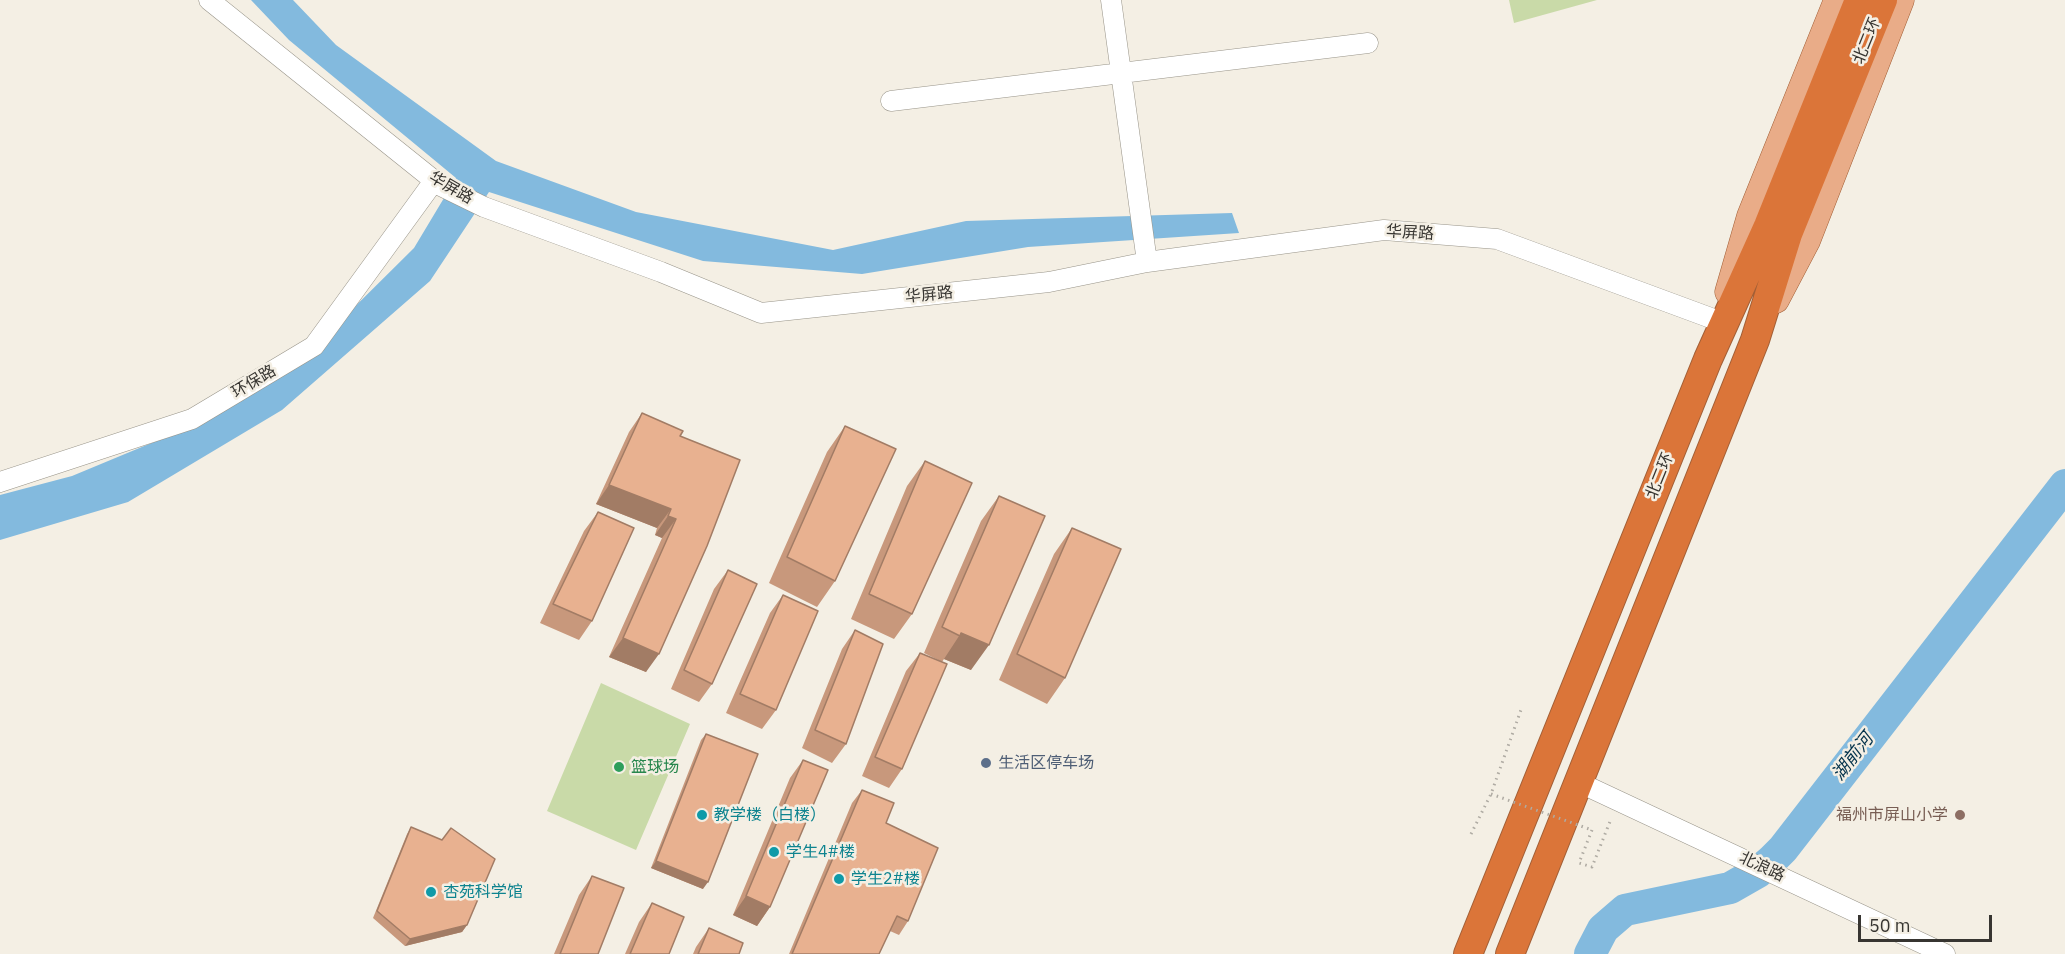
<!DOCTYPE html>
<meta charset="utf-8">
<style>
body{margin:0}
#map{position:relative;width:2065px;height:954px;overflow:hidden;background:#f4efe4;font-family:"IBM Plex Sans",sans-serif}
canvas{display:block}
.scale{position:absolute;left:1858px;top:915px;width:134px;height:27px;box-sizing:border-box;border:3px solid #373531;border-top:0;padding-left:8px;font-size:18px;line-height:21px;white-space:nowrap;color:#373531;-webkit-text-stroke:4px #f4efe4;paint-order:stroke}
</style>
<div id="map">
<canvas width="2065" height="954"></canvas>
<div class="scale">50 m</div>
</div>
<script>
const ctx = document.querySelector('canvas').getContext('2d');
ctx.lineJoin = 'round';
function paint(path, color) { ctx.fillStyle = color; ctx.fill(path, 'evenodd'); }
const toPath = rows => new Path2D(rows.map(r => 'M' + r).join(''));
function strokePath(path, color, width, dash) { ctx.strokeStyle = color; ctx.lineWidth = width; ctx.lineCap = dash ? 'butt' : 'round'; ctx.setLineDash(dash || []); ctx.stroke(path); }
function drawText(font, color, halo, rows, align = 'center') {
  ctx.font = font + ' "IBM Plex Sans","Noto Sans SC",sans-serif'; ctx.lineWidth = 5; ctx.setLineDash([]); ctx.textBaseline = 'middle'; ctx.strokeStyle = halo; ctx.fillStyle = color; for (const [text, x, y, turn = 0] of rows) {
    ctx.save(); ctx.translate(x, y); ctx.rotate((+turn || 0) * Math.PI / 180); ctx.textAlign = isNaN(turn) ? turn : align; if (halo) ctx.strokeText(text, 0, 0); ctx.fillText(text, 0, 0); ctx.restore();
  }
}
paint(toPath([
 [1509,0,1597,0,1514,23],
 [601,683,690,724,636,850,547,811]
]), '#c9daa8');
paint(toPath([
 [251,0,293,0,336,45,496,161,636,212,833,250,966,221,1232,213,1239,233,1028,247,862,274,703,261,489,192,430,281,282,410,128,502,0,540,0,495,72,476,214,417,295,366,414,248,456,178,289,40]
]), '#83bade');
strokePath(toPath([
 [1590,954,1603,929,1625,910,1730,888,1758,872,1771,861,1783,849,2065,485]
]), '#83bade', 32);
const minor = toPath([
 [209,0,441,186,484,207,661,272,761,313,1049,282,1147,262,1384,230,1497,239,1719,321],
 [1111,0,1147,262],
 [891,101,1368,43],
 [0,482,192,419,314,346,434,181],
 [1578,782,1945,954]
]);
const major = toPath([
 [1728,292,1750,216,1837,0],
 [1776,300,1807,241,1901,0]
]);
const highway = toPath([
 [1468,954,1708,359,1768,226,1859,0],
 [1510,954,1755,340,1788,234,1883,0]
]);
strokePath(minor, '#989489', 21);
strokePath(major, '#a25f36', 27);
strokePath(highway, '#a25f36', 30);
strokePath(toPath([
 [1592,830,1579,863,1592,867,1611,819],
 [1471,834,1491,794,1522,707]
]), '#afaba3', 3, [1.5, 4.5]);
strokePath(minor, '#fff', 20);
strokePath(major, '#e9ac88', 26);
strokePath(highway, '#db7539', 28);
strokePath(toPath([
 [1491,794,1592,830]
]), '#afaba3', 3, [1.5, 4.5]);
paint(toPath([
 [642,413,680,436,740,460,646,672,609,657,662,538,655,535,657,528,596,504,629,432],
 [845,426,835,581,817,607,769,583,827,452],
 [925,461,912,614,894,639,851,619,907,486],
 [999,496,971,670,944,659,942,662,924,653,981,521],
 [598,512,592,621,579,640,540,623,584,531],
 [1072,528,1065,678,1047,704,999,680,1054,554],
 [728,570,712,684,699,702,671,689,714,589],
 [783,595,776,710,762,729,726,713,770,613],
 [855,630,846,744,832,763,802,748,842,649],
 [920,653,902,769,889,788,862,776,906,671],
 [706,734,703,889,651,868,701,740],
 [803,760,770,907,757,926,733,915,790,778],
 [862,790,886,823,908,921,899,935,890,931,879,954,789,954,852,803],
 [411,827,467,925,462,932,405,946,373,918,407,834],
 [592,876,598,954,554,954,579,895],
 [652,903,669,954,625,954,639,922],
 [709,928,739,954,693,954,696,947]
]), '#c8987c');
paint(toPath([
 [609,485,671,509,657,528,596,504],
 [668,516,676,519,662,538,655,535],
 [961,633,989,645,971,670,944,659],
 [623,638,659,654,646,672,609,657],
 [656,861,708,882,703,889,651,868],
 [746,896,770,907,757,926,733,915],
 [467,925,462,932,405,946,410,939]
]), '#a27c65');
const building = toPath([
 [642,413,683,431,680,436,740,460,707,546,659,654,623,638,676,519,668,516,671,509,609,485,642,413],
 [845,426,896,449,835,581,787,557,845,426],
 [925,461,972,483,912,614,869,594,925,461],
 [999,496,1045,516,989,645,961,633,960,636,942,627,999,496],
 [598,512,634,528,592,621,553,604,598,512],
 [1072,528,1121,549,1065,678,1017,654,1072,528],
 [728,570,757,584,712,684,684,670,728,570],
 [783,595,818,611,776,710,740,694,783,595],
 [855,630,883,644,846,744,815,730,855,630],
 [920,653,947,664,902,769,875,757,920,653],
 [706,734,758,754,708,882,656,861,706,734],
 [803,760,828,770,770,907,746,896,803,760],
 [862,790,894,803,886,823,938,848,908,921,897,916,879,954,792,954,862,790],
 [411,827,442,840,451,828,495,859,467,925,410,939,377,911,411,827],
 [592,876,624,888,598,954,560,954,592,876],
 [652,903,684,917,669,954,630,954,652,903],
 [709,928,743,943,739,954,698,954,709,928]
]);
paint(building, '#e8b190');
strokePath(building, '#a27c65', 1.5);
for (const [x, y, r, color] of [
 [986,763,6,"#5c6f8a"],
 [619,767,6,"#2e9e5b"],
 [702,815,6,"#0f9aa8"],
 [1960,815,6,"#8d6e63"],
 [774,852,6,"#0f9aa8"],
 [839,879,6,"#0f9aa8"],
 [431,892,6,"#0f9aa8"]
]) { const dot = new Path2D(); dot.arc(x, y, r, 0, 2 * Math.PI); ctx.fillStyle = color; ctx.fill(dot); strokePath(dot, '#f4efe4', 2); }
drawText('16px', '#373531', '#f4efe4', [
 ["北二环",1867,41,-68],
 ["华屏路",451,188,30],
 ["华屏路",1410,233,3],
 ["华屏路",929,295,-6],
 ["环保路",254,382,-31],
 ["北二环",1660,476,-68],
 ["北浪路",1762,867,25]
]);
drawText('16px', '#4e5e75', '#f4efe4', [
 ["生活区停车场",998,763]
], 'left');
drawText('16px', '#27864d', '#f4efe4', [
 ["篮球场",631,767]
], 'left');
drawText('16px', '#0d838f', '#f4efe4', [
 ["教学楼（白楼）",714,815],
 ["学生4#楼",786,852],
 ["学生2#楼",851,879],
 ["杏苑科学馆",443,892]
], 'left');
drawText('16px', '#785e54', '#f4efe4', [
 ["福州市屏山小学",1948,815]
], 'right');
drawText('italic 18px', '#03324b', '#f4efe4', [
 ["湖前河",1853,757,-52]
]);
</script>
